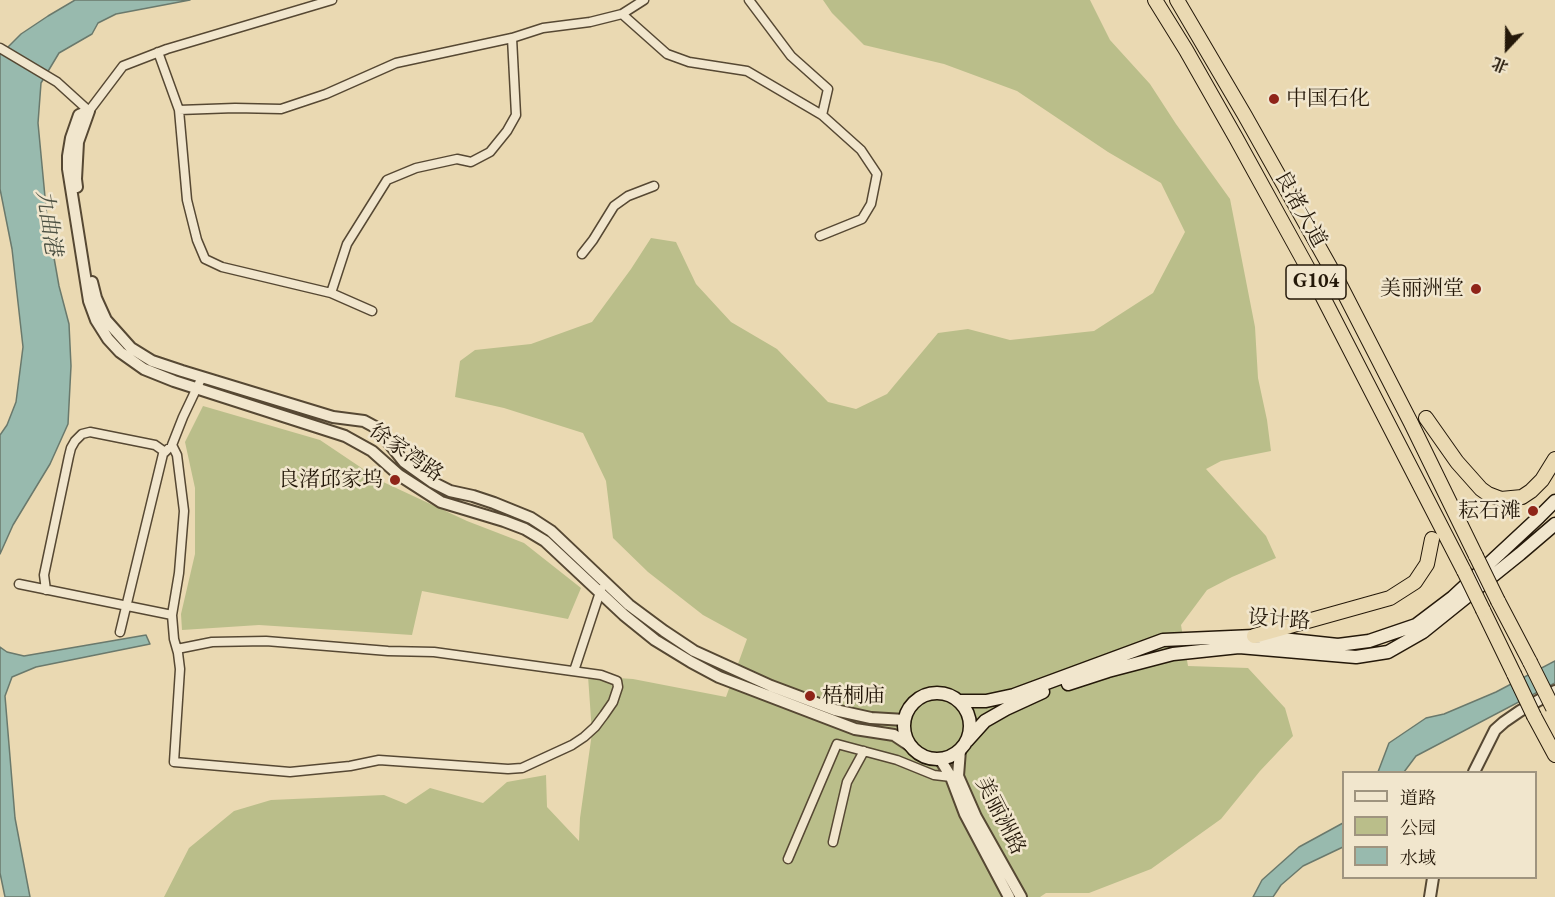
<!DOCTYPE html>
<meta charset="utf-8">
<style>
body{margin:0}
#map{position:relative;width:1555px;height:897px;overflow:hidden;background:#ead9b2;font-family:"EB Garamond","Noto Serif SC",serif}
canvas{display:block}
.legend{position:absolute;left:1342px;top:771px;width:195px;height:108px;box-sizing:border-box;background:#f1e6cd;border:2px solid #9f947f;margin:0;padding:8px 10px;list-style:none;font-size:18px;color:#241809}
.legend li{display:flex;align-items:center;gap:12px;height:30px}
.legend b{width:30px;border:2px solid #9f947f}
.north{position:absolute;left:1477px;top:18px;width:60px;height:60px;-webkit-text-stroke:4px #f1e6cd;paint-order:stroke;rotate:202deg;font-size:16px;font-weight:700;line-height:24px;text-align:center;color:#241809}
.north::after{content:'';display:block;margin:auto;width:21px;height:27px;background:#241809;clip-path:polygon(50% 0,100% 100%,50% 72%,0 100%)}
</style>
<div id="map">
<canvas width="1555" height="897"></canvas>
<ul class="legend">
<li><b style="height:8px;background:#f1e6cd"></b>道路</li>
<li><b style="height:16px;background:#babe8a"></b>公园</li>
<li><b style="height:16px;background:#98baae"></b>水域</li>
</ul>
<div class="north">北</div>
</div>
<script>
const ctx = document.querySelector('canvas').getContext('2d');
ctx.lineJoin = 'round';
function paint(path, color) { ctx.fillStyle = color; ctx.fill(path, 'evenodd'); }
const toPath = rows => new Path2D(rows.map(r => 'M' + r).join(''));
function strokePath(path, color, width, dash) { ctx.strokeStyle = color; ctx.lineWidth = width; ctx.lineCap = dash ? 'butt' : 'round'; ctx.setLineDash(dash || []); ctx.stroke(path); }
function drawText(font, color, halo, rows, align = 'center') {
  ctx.font = font + ' "EB Garamond","Noto Serif SC",serif'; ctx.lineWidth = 5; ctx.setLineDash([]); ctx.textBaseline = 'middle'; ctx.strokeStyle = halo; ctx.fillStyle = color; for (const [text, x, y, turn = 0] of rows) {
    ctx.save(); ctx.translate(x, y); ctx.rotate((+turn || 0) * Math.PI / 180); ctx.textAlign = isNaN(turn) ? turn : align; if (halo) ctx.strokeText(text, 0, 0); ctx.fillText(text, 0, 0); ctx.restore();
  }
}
paint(toPath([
 [823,0,1090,0,1110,40,1150,84,1176,124,1230,199,1255,327,1258,378,1267,420,1271,451,1221,461,1206,469,1266,536,1276,558,1232,577,1207,590,1181,625,1188,666,1248,668,1285,708,1293,736,1260,771,1221,819,1151,869,1089,893,1046,893,1040,897,164,897,189,848,234,811,271,800,384,795,406,804,430,788,483,803,507,782,546,775,547,807,579,841,580,818,592,733,588,676,633,679,726,697,747,639,703,615,648,572,613,538,606,481,583,433,504,408,455,397,460,361,475,350,531,344,592,322,631,269,651,238,676,242,696,284,731,322,777,349,828,402,856,409,887,394,938,333,968,329,1010,340,1094,331,1153,293,1185,232,1161,183,1108,152,1017,91,944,64,864,45,832,13],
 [203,406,320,440,381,481,467,521,524,543,581,588,568,619,422,591,412,635,259,625,182,630,181,614,195,554,195,488,185,442]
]), '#babe8a');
const water = toPath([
 [75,0,190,0,116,14,98,23,92,34,59,53,41,83,38,123,47,218,59,286,69,324,71,366,68,424,50,464,13,525,0,554,0,435,7,425,16,402,23,347,12,249,0,189,0,55,21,34,48,16,75,0],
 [146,635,150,644,36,667,12,677,5,696,15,818,30,897,5,897,0,873,0,647,7,652,24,656,146,635],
 [1555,661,1555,683,1416,756,1404,772,1378,772,1389,743,1426,718,1444,714,1496,692,1555,661],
 [1343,823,1343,847,1303,866,1281,885,1273,897,1253,897,1262,880,1299,847,1343,823]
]);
paint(water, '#98baae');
strokePath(water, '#6a796c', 1.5);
const minor = toPath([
 [749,0,791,56,828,89,822,115],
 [622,14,667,54,689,62,747,71,822,115,861,150,877,174,871,204,862,219,820,236],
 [0,48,57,82,89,111,123,66,167,49,332,0],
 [158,52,179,110,187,200,197,240,205,259,222,267,331,293,372,311],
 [179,110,235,108,281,109,326,94,396,63,512,38,543,28,590,22,622,14,644,0],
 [582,254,593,240,614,206,628,196,654,186],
 [331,293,347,244,387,180,416,168,457,159,471,162,490,152,507,131,516,115,512,38],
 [19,584,172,615],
 [46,590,44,575,69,456,71,448,75,441,82,434,90,432,155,445,165,452],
 [120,632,163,454,168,449],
 [177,649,212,642,266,641,388,651,434,652,601,675,617,681,618,687,613,702,604,715,595,727,584,737,572,745,522,768,508,769,379,760,350,766,290,772,174,762,180,669,178,653,174,639,172,615,179,573,184,511,177,455,172,445,183,417,202,377],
 [574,671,601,589],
 [833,842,847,782,864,751],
 [788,859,837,744,897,760,934,775,951,777]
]);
const tertiary = toPath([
 [89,111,79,115,71,138,68,156,68,169,89,301,96,320,108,339,120,352,144,369,174,381,345,436,372,451,399,475,441,502,504,521,525,529,545,541,624,615,655,640,691,662,719,677,855,729,894,735,912,747],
 [77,187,76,179,78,142,89,111],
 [92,282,96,298,106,320,131,348,152,361,182,371,333,417,364,421,377,428,404,462,432,482,450,491,473,496,494,503,531,518,551,531,629,605,664,631,694,651,771,686,835,710,871,718,905,720],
 [960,750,958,776,976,817,1021,897],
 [940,759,951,777,965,814,1009,897],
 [1474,772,1495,730,1504,722,1520,711,1555,691],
 [1430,897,1433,878]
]);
const secondary = toPath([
 [1068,684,1108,671,1173,654,1239,647,1356,657,1388,652,1423,632,1520,554,1555,524],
 '904 726a33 33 0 1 1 66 0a33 33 0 1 1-66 0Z',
 [959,701,986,701,1014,695,1163,640,1254,636,1338,645,1369,641,1416,625,1453,597,1539,517,1555,501],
 [967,741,985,721,1006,709,1043,692]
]);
const trunk = toPath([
 [1155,0,1186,50,1236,138,1311,274,1464,571],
 [1177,0,1244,114,1338,281,1411,423,1476,556],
 [1426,418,1457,462,1481,489,1488,494,1501,499,1522,497,1531,491,1542,480,1555,459],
 [1498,601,1530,662],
 [1483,610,1514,674],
 [1254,636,1390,598,1415,582,1427,564,1432,539],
 [1534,716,1555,755]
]);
strokePath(minor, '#564833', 11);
strokePath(tertiary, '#564833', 14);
strokePath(secondary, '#241809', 15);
strokePath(trunk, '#241809', 16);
strokePath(minor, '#f1e6cd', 8);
strokePath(tertiary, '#f1e6cd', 10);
strokePath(secondary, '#f1e6cd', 12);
strokePath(trunk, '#ead9b2', 14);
const trunkBridge = toPath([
 [1476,556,1498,601],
 [1464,571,1483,610],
 [1530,662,1553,708],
 [1514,674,1534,716]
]);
strokePath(trunkBridge, '#241809', 16, []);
strokePath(trunkBridge, '#ead9b2', 14);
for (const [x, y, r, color] of [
 [1274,99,6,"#8f2418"],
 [1476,289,6,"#8f2418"],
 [395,480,6,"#8f2418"],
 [1533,511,6,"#8f2418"],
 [810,696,6,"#8f2418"]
]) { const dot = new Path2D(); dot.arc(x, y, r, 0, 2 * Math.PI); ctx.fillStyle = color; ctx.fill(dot); strokePath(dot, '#f1e6cd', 2); }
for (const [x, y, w] of [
 [1316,282,60]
]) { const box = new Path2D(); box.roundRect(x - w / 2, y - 17, w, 34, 4.5); ctx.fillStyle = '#f1e6cd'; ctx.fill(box); strokePath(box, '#241809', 1.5); }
drawText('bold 20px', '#241809', null, [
 ["G104",1316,282]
]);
drawText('21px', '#241809', '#f1e6cd', [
 ["中国石化",1286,99,"left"],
 ["美丽洲堂",1464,289],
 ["良渚邱家坞",383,480],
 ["耘石滩",1521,511],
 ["梧桐庙",822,696,"left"]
], 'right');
drawText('21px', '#241809', '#f1e6cd', [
 ["良渚大道",1300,209,61],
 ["徐家湾路",406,453,35],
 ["设计路",1279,620,4],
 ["美丽洲路",1000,816,63]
]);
drawText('italic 22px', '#4d5143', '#f1e6cd', [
 ["九曲港",48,223,81]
]);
</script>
